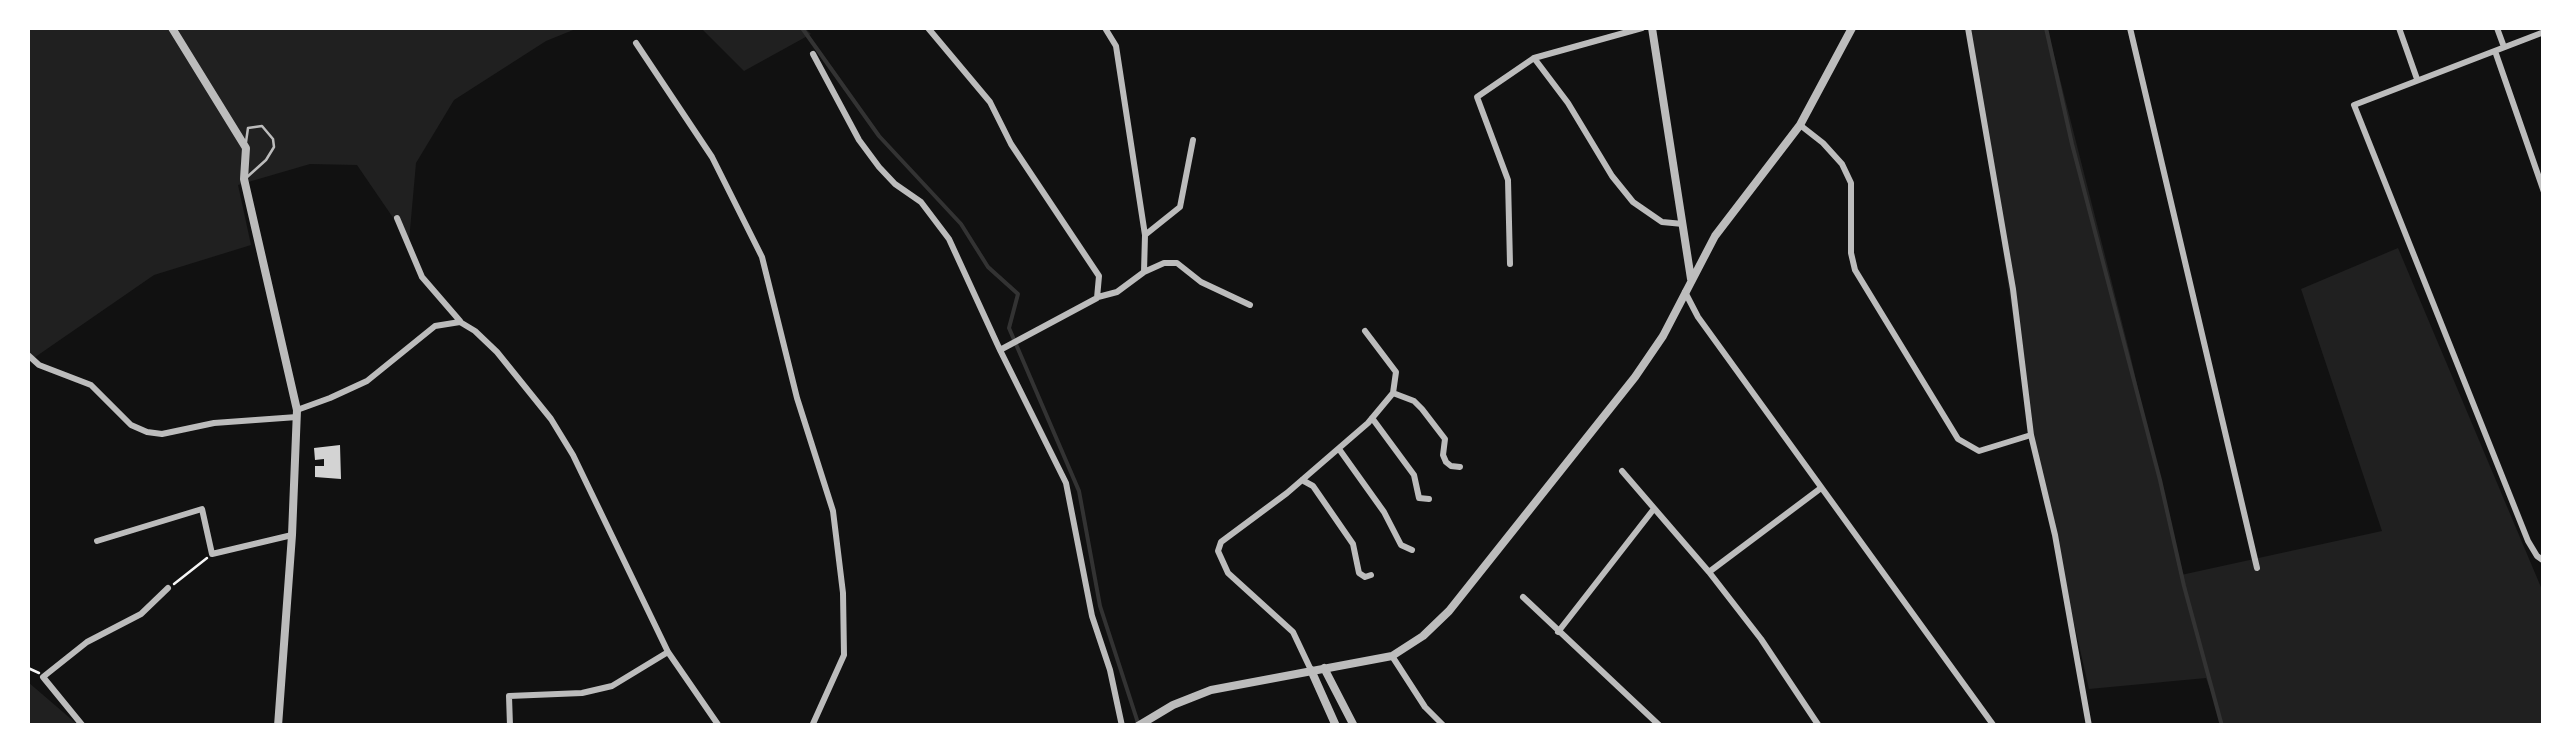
<!DOCTYPE html>
<style>
body{margin:0}
#map{position:relative;width:2571px;height:753px;overflow:hidden;background:#111;font-family:"DejaVu Sans",sans-serif}
canvas{display:block}
.frame{position:absolute;inset:0;border:30px solid #fff;pointer-events:none}
</style>
<div id="map">
<canvas width="2571" height="753"></canvas>
<div class="frame"></div>
</div>
<script>
const ctx = document.querySelector('canvas').getContext('2d');
ctx.lineJoin = 'round';
function paint(path, color) { ctx.fillStyle = color; ctx.fill(path, 'evenodd'); }
const toPath = rows => new Path2D(rows.map(r => 'M' + r).join(''));
function strokePath(path, color, width, dash) { ctx.strokeStyle = color; ctx.lineWidth = width; ctx.lineCap = dash ? 'butt' : 'round'; ctx.setLineDash(dash || []); ctx.stroke(path); }
paint(toPath([
 [28,28,578,28,546,41,454,100,416,163,409,241,357,165,310,164,238,185,251,245,154,275,28,362],
 [701,28,805,28,811,34,744,71],
 [1969,28,2047,28,2130,354,2181,575,2382,531,2301,289,2398,248,2543,592,2543,725,2223,725,2206,678,2089,689,2031,435],
 [28,682,78,725,28,725]
]), '#202020');
strokePath(toPath([
 [802,28,879,136,961,224,988,267,1018,294,1009,328,1079,491,1100,606,1139,726],
 [2046,28,2072,144,2160,480,2184,586,2222,726]
]), '#333', 4);
paint(toPath([
 [340,445,341,479,315,477,315,466,324,466,324,459,315,460,314,448]
]), '#d3d3d3');
strokePath(toPath([
 [174,584,207,558],
 [28,668,39,673]
]), '#f5f5f5', 2.5);
strokePath(toPath([
 [246,178,266,160,274,147,273,139,262,126,248,128,246,142]
]), '#bcbcbc', 2.5);
strokePath(toPath([
 [928,28,990,102,1011,144,1099,276,1097,298,1000,350],
 [1105,28,1116,46,1145,235],
 [1968,28,2013,289,2031,435,2055,535,2089,726],
 [2130,28,2257,568],
 [2399,28,2417,79],
 [2497,28,2504,47],
 [2544,32,2354,105,2528,541,2537,556,2544,561],
 [636,43,712,157,762,257,797,398,833,511,843,593,844,655,812,726],
 [2495,51,2544,192],
 [813,54,859,140,879,167,895,184,921,202,949,239,1000,350,1066,483,1092,616,1110,670,1122,726],
 [1534,58,1642,28],
 [1800,125,1823,143,1842,164,1851,183,1851,253,1855,270,1958,439,1979,451,2031,435],
 [397,218,422,277,460,321],
 [1510,264,1508,180,1477,97,1534,58,1568,103,1612,176,1633,202,1662,222,1683,224],
 [1144,272,1145,235,1180,207,1193,140],
 [1685,292,1698,317,1994,726],
 [1098,297,1117,292,1144,272,1164,263,1177,263,1201,282,1250,305],
 [28,355,39,365,91,385,131,425,147,432,162,434,214,423,297,417],
 [1393,393,1414,401,1422,409,1445,439,1443,455,1446,462,1451,466,1460,467],
 [297,410,330,398,367,381,435,326,460,322,475,331,497,352,551,419,573,455,668,652,719,726],
 [1372,418,1414,475,1419,498,1429,499],
 [1339,449,1384,512,1401,545,1412,550],
 [1622,471,1709,572,1761,639,1819,726],
 [1302,480,1313,486,1353,544,1359,573,1365,577,1371,575],
 [97,541,202,509,212,554,292,535],
 [1709,572,1821,488],
 [1523,597,1660,726],
 [1558,632,1653,510],
 [1392,656,1425,707,1444,726],
 [1311,670,1293,632,1228,573,1218,551,1221,542,1287,493,1368,423,1393,393,1396,372,1365,331],
 [83,726,43,677,87,642,141,614,168,588],
 [510,726,509,696,582,693,612,686,668,652]
]), '#bcbcbc', 6);
strokePath(toPath([
 [172,28,246,148,244,179,297,410,292,535,278,726],
 [1652,28,1691,279],
 [1324,668,1354,726],
 [1311,670,1336,726],
 [1138,726,1173,705,1211,690,1392,656,1423,636,1449,611,1635,377,1663,336,1715,236,1800,125,1852,28]
]), '#bcbcbc', 8);
</script>
